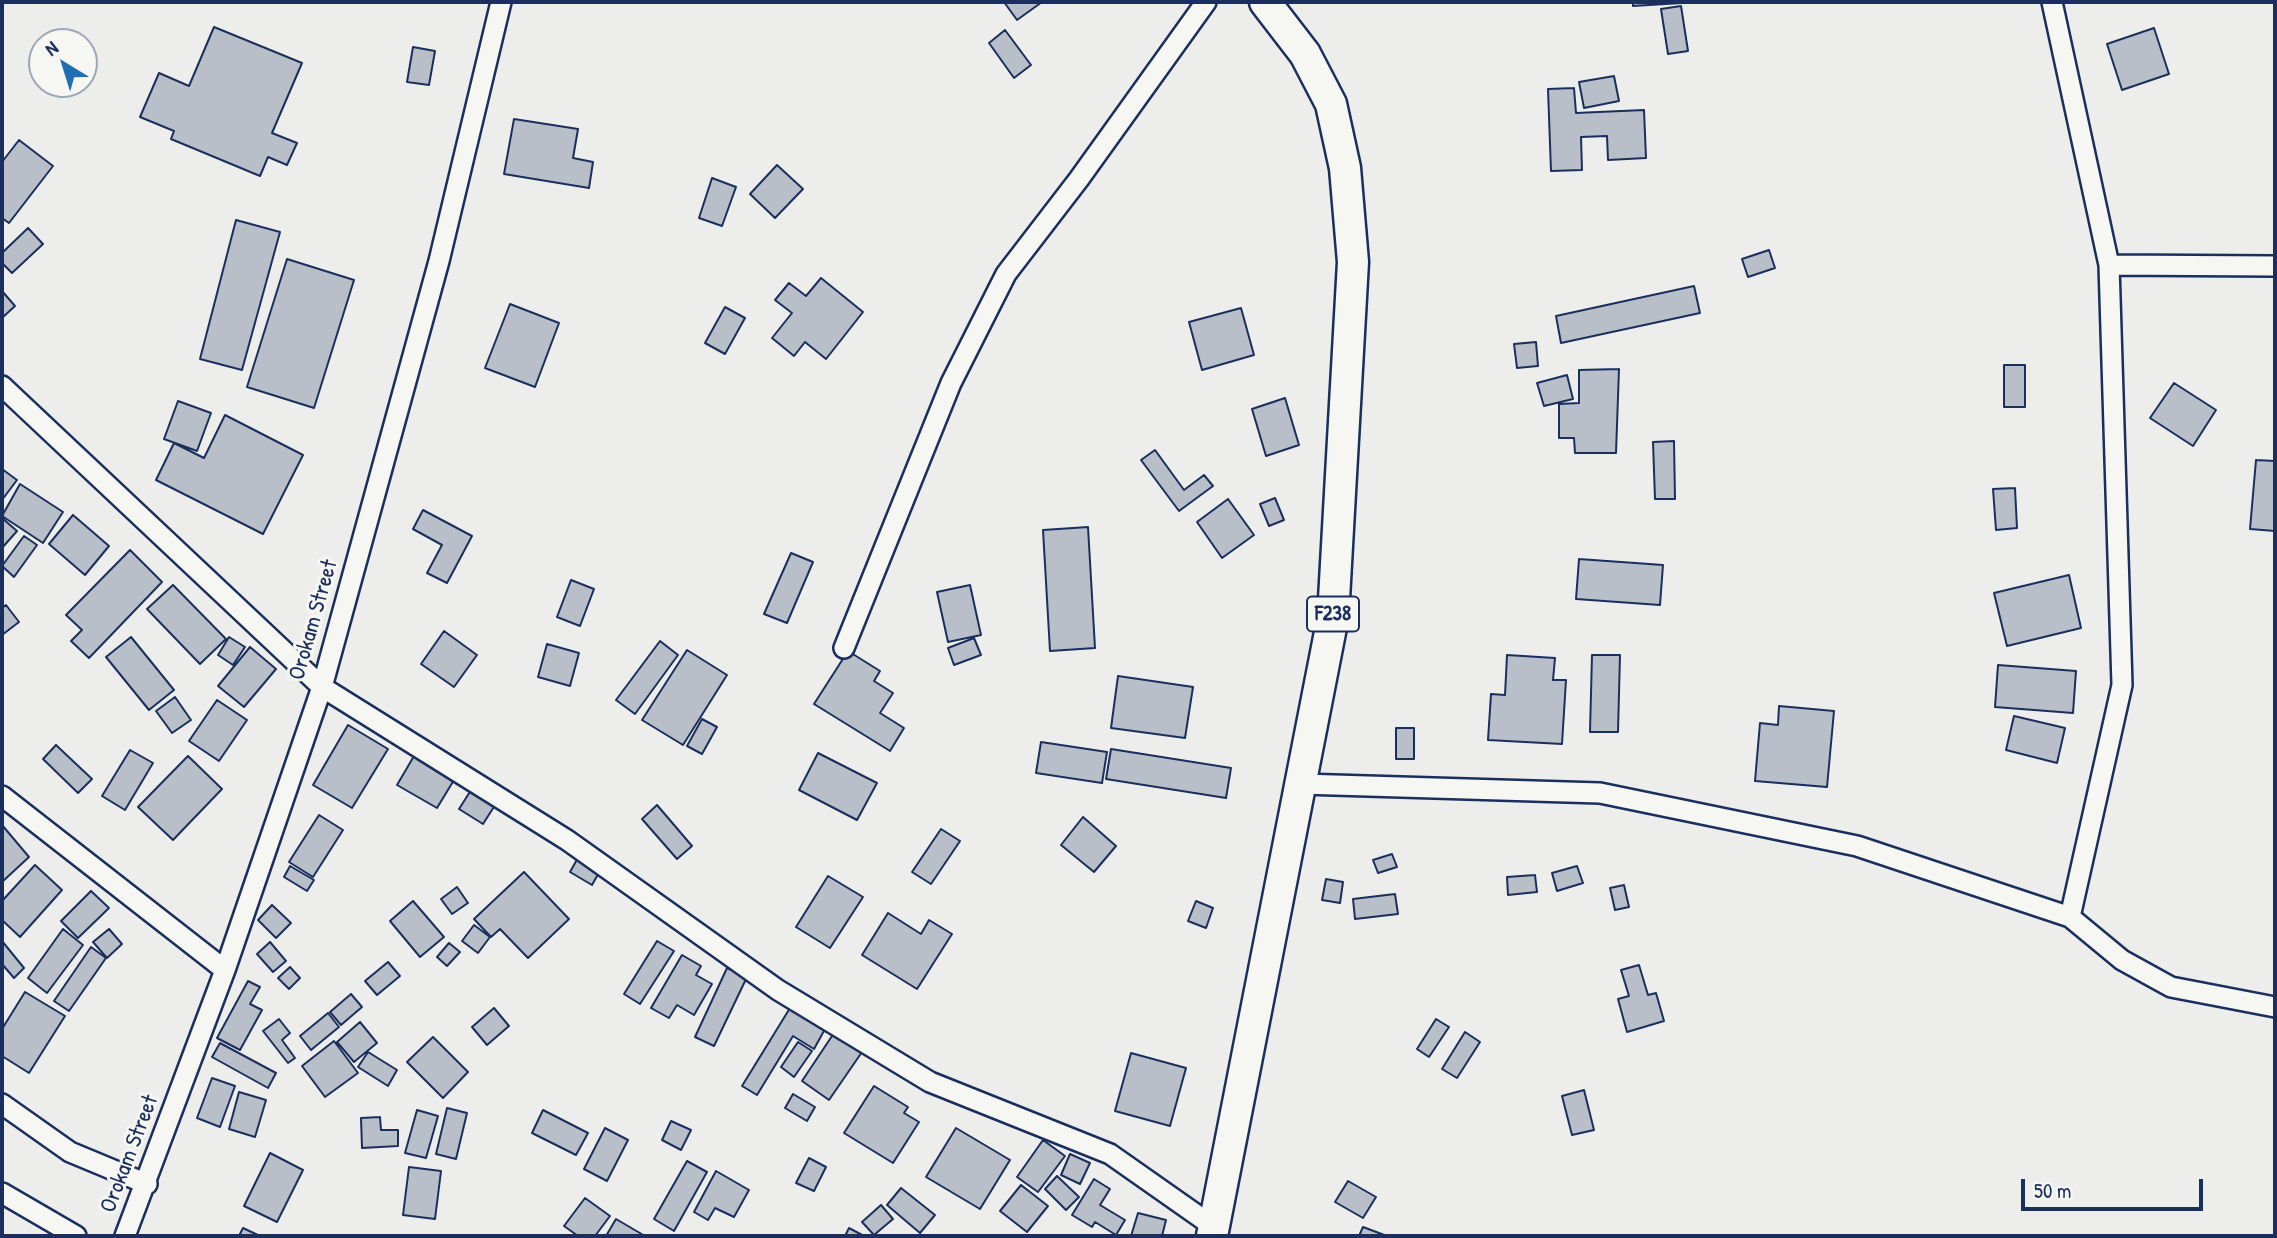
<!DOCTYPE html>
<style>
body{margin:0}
#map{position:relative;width:2277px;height:1238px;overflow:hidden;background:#edeeec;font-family:"Patrick Hand",sans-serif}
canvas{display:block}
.frame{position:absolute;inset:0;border:4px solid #1b2f5e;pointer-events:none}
.north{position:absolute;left:28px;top:28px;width:70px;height:70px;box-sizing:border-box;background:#f6f6f2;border:2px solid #9ea6b7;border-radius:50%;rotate:322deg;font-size:19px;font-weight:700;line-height:28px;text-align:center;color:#1b2f5e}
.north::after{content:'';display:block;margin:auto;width:24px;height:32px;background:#1f6fb2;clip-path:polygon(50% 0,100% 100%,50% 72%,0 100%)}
.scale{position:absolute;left:2021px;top:1179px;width:182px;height:32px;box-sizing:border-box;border:4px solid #1b2f5e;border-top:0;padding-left:9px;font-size:21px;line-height:24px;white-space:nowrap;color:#1b2f5e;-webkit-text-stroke:5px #f6f6f2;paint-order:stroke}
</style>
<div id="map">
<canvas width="2277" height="1238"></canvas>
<div class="frame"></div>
<div class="north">N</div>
<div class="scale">50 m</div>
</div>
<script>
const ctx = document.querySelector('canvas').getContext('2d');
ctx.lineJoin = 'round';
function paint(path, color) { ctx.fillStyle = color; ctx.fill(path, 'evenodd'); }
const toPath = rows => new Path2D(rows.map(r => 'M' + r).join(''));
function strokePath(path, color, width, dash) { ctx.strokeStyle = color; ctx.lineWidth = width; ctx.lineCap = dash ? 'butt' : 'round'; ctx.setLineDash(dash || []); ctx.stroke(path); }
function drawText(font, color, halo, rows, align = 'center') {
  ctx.font = font + ' "Patrick Hand",sans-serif'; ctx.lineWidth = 6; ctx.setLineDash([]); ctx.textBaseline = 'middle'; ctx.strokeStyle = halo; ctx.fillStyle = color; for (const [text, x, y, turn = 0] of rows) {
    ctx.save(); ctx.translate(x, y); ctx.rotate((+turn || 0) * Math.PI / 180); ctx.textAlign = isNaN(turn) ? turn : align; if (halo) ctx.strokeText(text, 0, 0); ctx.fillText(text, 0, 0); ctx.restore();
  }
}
const building = toPath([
 [1004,2,1042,2,1017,20,1004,2],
 [1633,2,1682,2,1682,3,1633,6,1633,2],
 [1681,6,1688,51,1668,54,1661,9,1681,6],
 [214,27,302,63,272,133,297,143,287,165,268,157,260,176,171,139,174,131,140,117,159,73,189,86,214,27],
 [2154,28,2169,74,2122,90,2107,44,2154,28],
 [1005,30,1031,65,1014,78,989,43,1005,30],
 [413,47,435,51,429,85,407,82,413,47],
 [1614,76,1619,101,1584,108,1579,82,1614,76],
 [1574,88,1576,113,1644,110,1646,158,1608,160,1607,136,1581,137,1582,170,1551,171,1548,89,1574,88],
 [514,119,578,129,573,158,593,162,589,188,504,174,514,119],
 [19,140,53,166,9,223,2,218,2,162,19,140],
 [777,165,803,189,775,218,750,194,777,165],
 [712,178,736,187,722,226,699,218,712,178],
 [236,220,280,232,242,370,200,359,236,220],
 [28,228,43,244,12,273,2,263,2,253,28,228],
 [1769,250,1775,268,1748,277,1742,259,1769,250],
 [287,259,354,280,314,408,247,387,287,259],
 [821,278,863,312,826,359,805,342,794,356,772,338,792,313,775,300,789,283,806,296,821,278],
 [1694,286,1700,313,1561,343,1556,316,1694,286],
 [2,291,15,306,2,318,2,291],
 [510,304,559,323,535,387,485,368,510,304],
 [725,307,745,318,725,354,705,343,725,307],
 [1241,308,1254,355,1202,370,1189,322,1241,308],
 [1536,342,1538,366,1517,368,1514,344,1536,342],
 [2004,365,2025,365,2025,407,2004,407,2004,365],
 [1619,369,1616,453,1575,453,1574,438,1559,438,1559,404,1579,403,1579,370,1619,369],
 [1567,375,1573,399,1544,406,1537,383,1567,375],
 [2174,383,2216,410,2193,446,2150,418,2174,383],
 [1285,398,1299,445,1266,456,1252,409,1285,398],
 [178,401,211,413,197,451,164,439,178,401],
 [225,415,303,455,263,534,156,480,174,443,204,458,225,415],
 [1674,441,1675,499,1655,499,1653,442,1674,441],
 [1155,450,1184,490,1204,475,1213,486,1179,511,1141,460,1155,450],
 [2256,460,2275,461,2275,531,2250,529,2256,460],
 [2,469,17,480,2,500,2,469],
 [20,484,63,512,43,543,2,516,20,484],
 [2015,488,2017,528,1996,530,1993,489,2015,488],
 [1275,498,1284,520,1269,526,1260,504,1275,498],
 [1228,499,1254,535,1222,558,1197,522,1228,499],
 [423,510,472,536,447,583,427,573,442,545,413,529,423,510],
 [73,515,109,546,85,575,49,544,73,515],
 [2,518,17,531,2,548,2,518],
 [1088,527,1095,648,1050,651,1043,530,1088,527],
 [24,536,37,545,14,577,2,566,24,536],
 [130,550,162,582,89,658,71,641,82,630,66,615,130,550],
 [791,553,813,562,787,623,764,614,791,553],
 [1579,559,1663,565,1660,605,1576,599,1579,559],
 [2069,575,2081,628,2007,646,1994,593,2069,575],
 [571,580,594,589,580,626,557,617,571,580],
 [173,585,226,639,200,664,147,609,173,585],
 [970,585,981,635,948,642,937,592,970,585],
 [6,605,19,622,2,635,2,608,6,605],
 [444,631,477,655,454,687,421,664,444,631],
 [131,637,174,690,149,710,106,657,131,637],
 [229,637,245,647,233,665,218,655,229,637],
 [974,638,981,655,954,665,948,648,974,638],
 [660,641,678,655,635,714,616,700,660,641],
 [547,644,579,653,570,686,538,677,547,644],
 [250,647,276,669,244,707,218,686,250,647],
 [687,650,727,675,683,745,642,720,687,650],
 [848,651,880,671,874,681,893,693,880,713,904,728,890,751,814,704,848,651],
 [1507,655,1555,658,1553,680,1566,680,1562,744,1488,740,1491,694,1505,695,1507,655],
 [1592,655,1620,655,1618,732,1590,732,1592,655],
 [1998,665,2076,671,2073,713,1995,707,1998,665],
 [1118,676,1193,687,1185,738,1111,728,1118,676],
 [175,697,191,720,172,733,156,711,175,697],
 [217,700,247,720,219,761,189,741,217,700],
 [1779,706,1834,711,1827,787,1755,781,1760,723,1778,725,1779,706],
 [2014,716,2065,728,2057,763,2006,750,2014,716],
 [702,719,717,727,702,754,687,746,702,719],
 [348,725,388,749,352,808,313,785,348,725],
 [1396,728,1414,728,1414,759,1396,759,1396,728],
 [1041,742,1107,752,1102,783,1036,773,1041,742],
 [56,745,92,779,78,793,43,759,56,745],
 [1111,749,1231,768,1226,798,1106,779,1111,749],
 [130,750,153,763,125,810,102,796,130,750],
 [818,753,877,783,857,820,799,790,818,753],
 [188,756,222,789,173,840,138,807,188,756],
 [414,756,454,780,437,808,397,785,414,756],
 [473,787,497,802,483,824,459,809,473,787],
 [657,805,692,846,677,859,642,819,657,805],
 [319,815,343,830,313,877,289,862,319,815],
 [1083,817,1116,846,1094,872,1061,845,1083,817],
 [2,825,29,857,2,882,2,825],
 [941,829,960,841,931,884,912,872,941,829],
 [1392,854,1397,867,1378,873,1373,860,1392,854],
 [579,856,601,869,592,885,570,872,579,856],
 [35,865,62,890,20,937,2,920,2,901,35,865],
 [290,866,314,880,307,891,284,877,290,866],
 [1577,866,1583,883,1557,891,1552,873,1577,866],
 [524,872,569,919,528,958,500,929,491,937,474,919,524,872],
 [1535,875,1537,892,1508,895,1507,877,1535,875],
 [828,876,863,897,830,948,796,927,828,876],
 [1326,879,1343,882,1340,903,1322,900,1326,879],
 [1624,885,1629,907,1615,910,1610,888,1624,885],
 [457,887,468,903,452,914,441,899,457,887],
 [91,891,109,908,78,938,61,921,91,891],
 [1395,894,1398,914,1355,919,1353,899,1395,894],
 [413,901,444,937,420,957,390,921,413,901],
 [1196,901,1213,908,1206,928,1188,921,1196,901],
 [272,905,291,923,276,938,258,920,272,905],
 [888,913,921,934,929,920,952,934,917,989,862,955,888,913],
 [474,925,490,937,478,953,462,941,474,925],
 [63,929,83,945,47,993,28,978,63,929],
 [109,929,122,944,107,958,93,942,109,929],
 [2,941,24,968,14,978,2,964,2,941],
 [657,941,674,951,640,1004,624,994,657,941],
 [270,942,286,961,273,972,257,954,270,942],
 [449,943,460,952,447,966,437,957,449,943],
 [91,947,106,958,69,1011,54,1001,91,947],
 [682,955,701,966,696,975,712,984,694,1015,677,1005,669,1018,651,1008,682,955],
 [388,962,400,976,377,995,365,981,388,962],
 [1639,965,1648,995,1656,993,1664,1021,1627,1032,1618,999,1629,996,1621,970,1639,965],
 [290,967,300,978,289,989,278,978,290,967],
 [727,968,747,977,714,1046,695,1037,727,968],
 [248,981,260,987,250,1004,262,1010,240,1050,217,1038,248,981],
 [25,992,65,1016,29,1073,2,1056,2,1029,25,992],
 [351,994,362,1007,341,1025,330,1012,351,994],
 [494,1008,509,1026,487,1045,472,1027,494,1008],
 [790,1008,825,1029,814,1049,793,1036,757,1095,742,1086,790,1008],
 [328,1013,339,1027,311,1050,300,1036,328,1013],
 [279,1019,290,1033,282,1040,295,1058,288,1063,263,1031,279,1019],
 [1436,1019,1449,1027,1429,1057,1417,1049,1436,1019],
 [360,1022,377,1043,354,1062,337,1042,360,1022],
 [1465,1032,1480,1042,1457,1078,1442,1069,1465,1032],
 [834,1033,862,1052,829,1100,802,1081,834,1033],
 [433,1037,468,1072,443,1098,407,1062,433,1037],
 [334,1041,358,1073,325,1097,302,1066,334,1041],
 [798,1042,812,1051,794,1077,781,1067,798,1042],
 [220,1043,276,1073,268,1088,212,1057,220,1043],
 [368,1052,397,1070,388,1086,358,1067,368,1052],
 [1131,1053,1186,1068,1170,1126,1115,1111,1131,1053],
 [212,1078,235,1086,220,1127,197,1118,212,1078],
 [874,1086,908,1107,904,1113,919,1122,893,1163,844,1133,874,1086],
 [1584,1090,1594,1130,1572,1135,1562,1096,1584,1090],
 [239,1092,266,1100,255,1137,229,1129,239,1092],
 [793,1094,815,1107,807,1121,785,1108,793,1094],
 [447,1108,467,1113,456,1159,436,1154,447,1108],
 [417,1110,438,1116,426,1158,405,1153,417,1110],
 [543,1110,588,1133,576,1155,532,1133,543,1110],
 [380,1117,381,1130,398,1130,398,1146,362,1148,361,1118,380,1117],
 [671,1121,691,1130,681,1150,662,1140,671,1121],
 [605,1128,628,1140,607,1181,584,1169,605,1128],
 [956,1128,1010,1160,980,1209,926,1177,956,1128],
 [1043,1140,1065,1156,1038,1192,1017,1177,1043,1140],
 [270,1153,303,1170,277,1222,244,1206,270,1153],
 [1070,1154,1090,1163,1080,1184,1061,1175,1070,1154],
 [809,1158,826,1167,814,1191,796,1183,809,1158],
 [687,1161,707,1172,674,1231,654,1219,687,1161],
 [409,1167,441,1171,435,1219,403,1215,409,1167],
 [716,1171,749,1190,734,1217,715,1208,708,1220,694,1212,716,1171],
 [1057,1176,1079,1197,1066,1210,1045,1189,1057,1176],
 [1094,1179,1110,1189,1100,1205,1125,1220,1116,1235,1095,1222,1092,1227,1072,1215,1094,1179],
 [1348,1181,1376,1197,1363,1218,1335,1202,1348,1181],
 [1021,1185,1048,1206,1027,1232,1000,1211,1021,1185],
 [901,1188,935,1215,920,1233,887,1205,901,1188],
 [585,1198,610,1216,595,1236,578,1236,564,1226,585,1198],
 [881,1205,893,1219,874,1235,862,1222,881,1205],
 [1138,1213,1166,1220,1162,1236,1131,1236,1138,1213],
 [616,1219,645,1236,606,1236,616,1219],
 [1363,1227,1387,1236,1359,1236,1363,1227],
 [243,1228,260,1236,239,1236,243,1228],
 [849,1228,864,1236,845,1236,849,1228]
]);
paint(building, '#b9bfc8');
strokePath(building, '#1b2f5e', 2);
const minor = toPath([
 [2052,2,2109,265,2122,685,2070,917],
 [2109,265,2275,266],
 [2,386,322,687,567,840,778,990,930,1082,1110,1154,1214,1227],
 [844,648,951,383,1006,274,1079,179,1206,2],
 [1301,784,1600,793,1857,846,2070,917,2122,960,2171,987,2275,1007],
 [2,796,225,970],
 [2,1104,70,1152,147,1184],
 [2,1193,76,1236],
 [125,1236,225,970,322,687,439,261,501,2]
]);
const primary = toPath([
 [1212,1236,1333,617,1353,262,1345,168,1331,104,1305,54,1265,2]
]);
strokePath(minor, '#1b2f5e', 24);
strokePath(primary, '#1b2f5e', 35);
strokePath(minor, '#f6f6f2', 19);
strokePath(primary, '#f6f6f2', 30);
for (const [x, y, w] of [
 [1333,614,52]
]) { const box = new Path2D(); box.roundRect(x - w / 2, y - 17.5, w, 35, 5); ctx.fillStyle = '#f6f6f2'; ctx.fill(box); strokePath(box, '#1b2f5e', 2); }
drawText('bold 21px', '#1b2f5e', null, [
 ["F238",1333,614]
]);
drawText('23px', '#1b2f5e', '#f6f6f2', [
 ["Orokam Street",314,620,-74],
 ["Orokam Street",130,1154,-69]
]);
</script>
